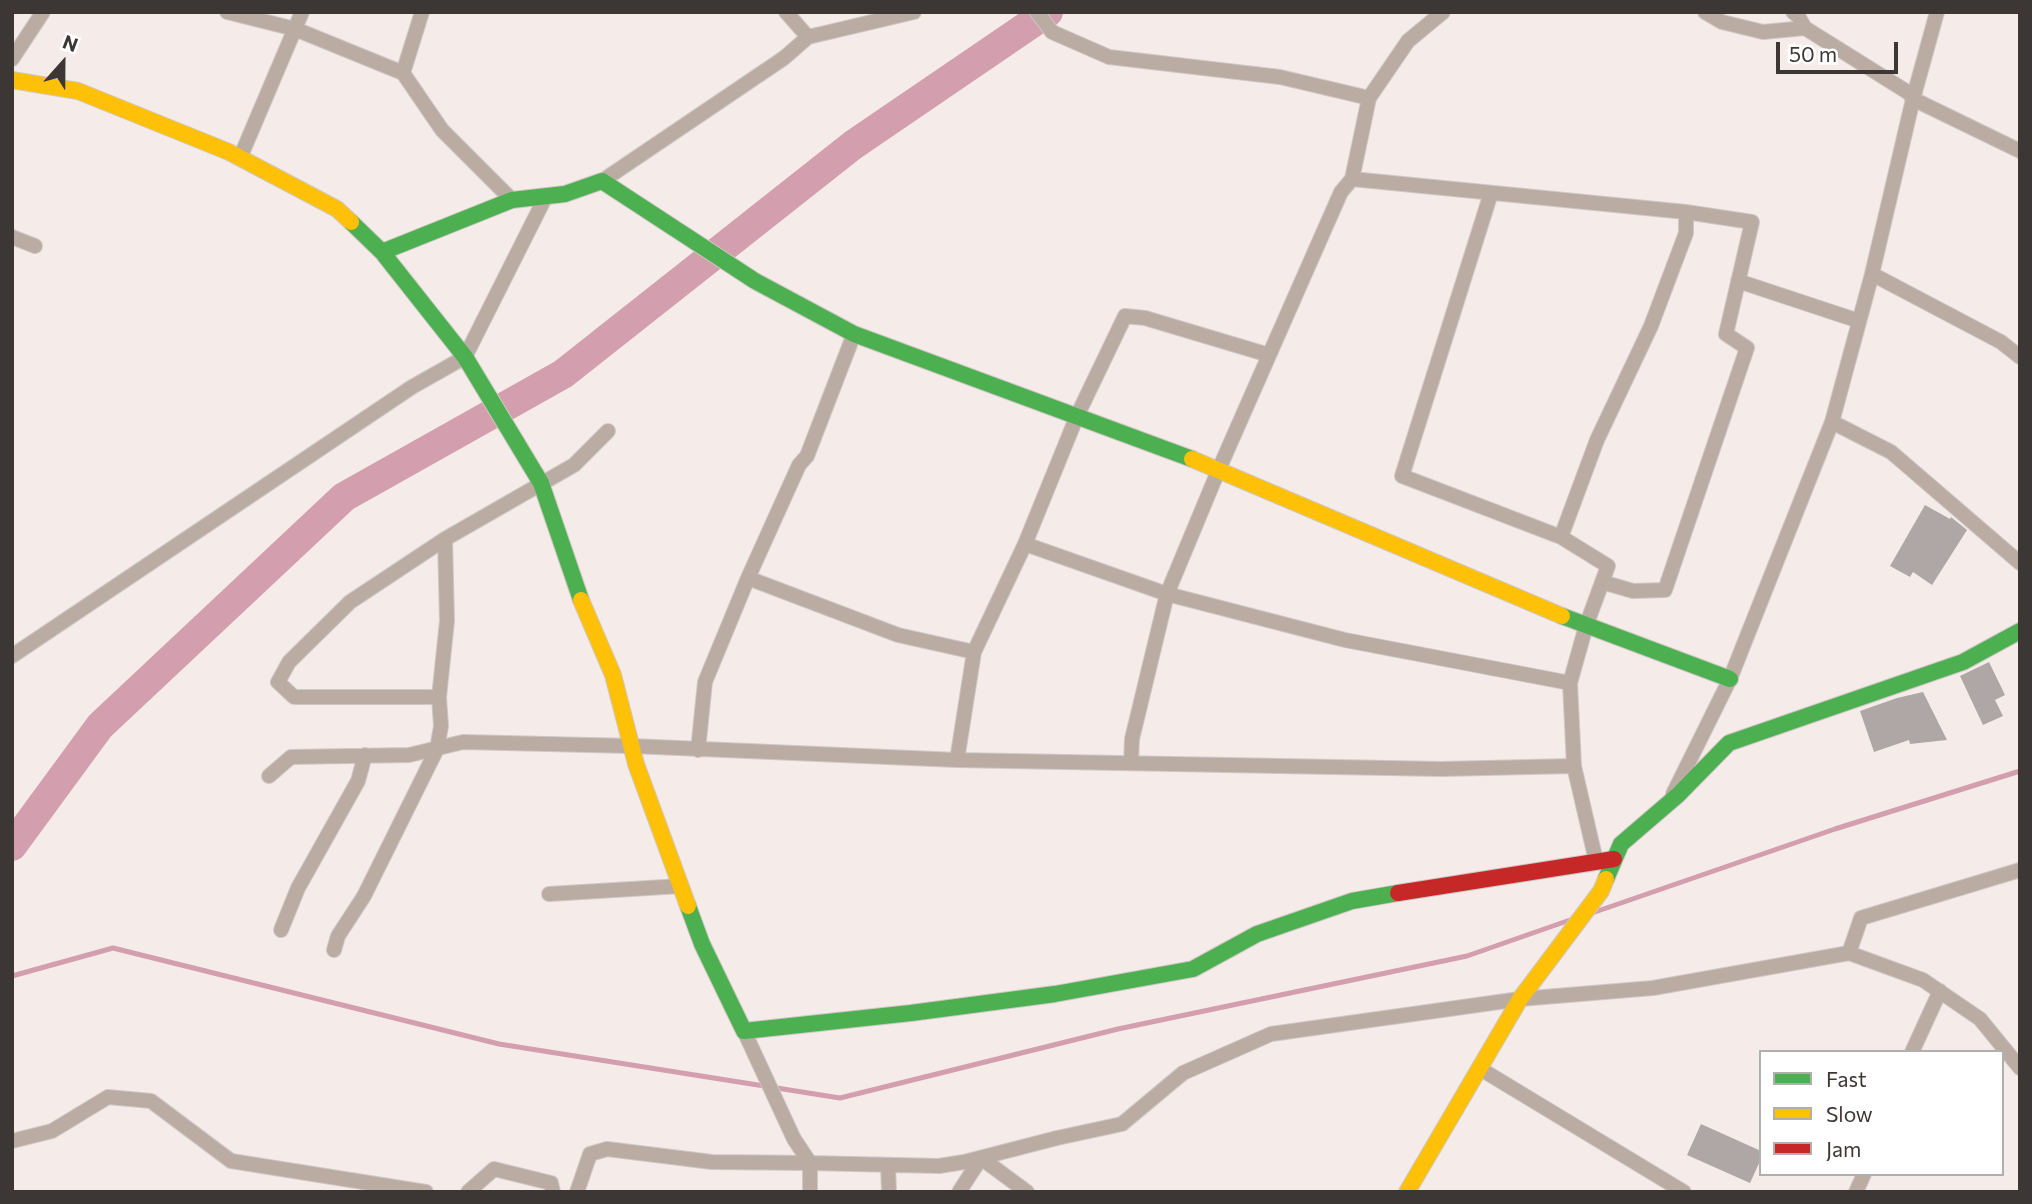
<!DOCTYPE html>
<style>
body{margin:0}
#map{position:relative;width:2032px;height:1204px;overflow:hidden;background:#f5ece9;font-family:Commissioner,sans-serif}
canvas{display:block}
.frame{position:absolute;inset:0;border:14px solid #3c3634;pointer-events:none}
.legend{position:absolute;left:1759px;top:1050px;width:245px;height:126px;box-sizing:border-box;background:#fff;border:2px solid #b1afae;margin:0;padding:9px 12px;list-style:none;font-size:21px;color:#3c3634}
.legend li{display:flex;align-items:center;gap:14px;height:35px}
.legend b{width:35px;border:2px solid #b1afae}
.north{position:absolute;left:28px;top:28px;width:70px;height:70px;-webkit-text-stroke:5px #fff;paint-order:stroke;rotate:21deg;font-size:19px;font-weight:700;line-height:28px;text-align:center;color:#3c3634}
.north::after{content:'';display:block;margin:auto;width:24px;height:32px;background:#3c3634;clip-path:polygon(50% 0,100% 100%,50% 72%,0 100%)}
.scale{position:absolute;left:1776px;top:42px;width:122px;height:32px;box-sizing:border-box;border:4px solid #3c3634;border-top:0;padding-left:9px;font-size:21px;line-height:24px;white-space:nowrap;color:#3c3634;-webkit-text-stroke:5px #fff;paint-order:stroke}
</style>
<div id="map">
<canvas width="2032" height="1204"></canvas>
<div class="frame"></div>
<ul class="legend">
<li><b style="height:9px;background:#4caf50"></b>Fast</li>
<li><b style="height:9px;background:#ffc107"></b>Slow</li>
<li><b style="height:9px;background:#c62828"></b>Jam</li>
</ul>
<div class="north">N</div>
<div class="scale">50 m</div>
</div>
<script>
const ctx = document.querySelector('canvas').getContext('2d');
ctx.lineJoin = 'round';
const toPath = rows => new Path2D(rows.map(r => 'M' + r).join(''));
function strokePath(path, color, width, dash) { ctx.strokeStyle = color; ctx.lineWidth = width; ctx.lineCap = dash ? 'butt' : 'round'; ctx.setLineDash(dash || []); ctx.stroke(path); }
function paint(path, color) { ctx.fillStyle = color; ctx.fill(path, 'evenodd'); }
strokePath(toPath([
 [1592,913,1835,829,2020,771],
 [12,976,113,948,499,1044,840,1098,1118,1029,1467,956,1570,920]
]), '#d39fae', 5);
strokePath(toPath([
 [12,846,100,726,344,497,563,374,853,145,1048,12]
]), '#d39fae', 30);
paint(toPath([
 [1925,505,1950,519,1951,517,1967,530,1932,585,1913,572,1910,577,1890,566],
 [1989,662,2005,695,1995,700,2003,716,1983,725,1960,676],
 [1923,692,1947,740,1910,744,1909,740,1874,752,1860,711,1897,698],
 [1701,1124,1761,1151,1761,1159,1750,1183,1687,1155]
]), '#afa7a6');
const street = toPath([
 [227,12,295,29,403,73,442,130,512,200],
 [786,12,808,37,914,12],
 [1037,12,1052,32,1109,57,1280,77,1369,98],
 [1705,12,1722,22,1763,32,1805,28],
 [1793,12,1798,16,1805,28,1909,93,1913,99,2020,151],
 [12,59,43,12],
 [403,73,422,12],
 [240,158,302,12],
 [1352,179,1686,212,1752,222,1726,334,1747,348,1665,590,1633,591,1602,582],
 [602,181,784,58,808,37],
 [1491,193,1402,476,1561,537,1608,566,1586,626,1570,683,1574,766,1596,861],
 [12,237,35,246],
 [1872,274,2001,342,2020,357],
 [1738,281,1859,321],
 [1832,422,1891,452,2020,563],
 [1561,537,1597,440,1651,326,1686,233,1686,212],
 [1025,544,1167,594,1345,640,1570,683],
 [748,578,898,635,974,652],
 [12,656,412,387,465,357,546,196],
 [439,697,294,697,278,682,289,662,350,602,445,539,574,465,608,431],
 [698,750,705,682,748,578,799,465,807,456,854,334],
 [957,760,974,652,1025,544,1077,416,1125,316,1145,318,1269,355],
 [1131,763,1132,739,1167,594,1219,469,1341,192,1352,179,1369,98,1408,41,1443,12],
 [269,776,291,757,409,755,463,742,632,746,957,760,1441,769,1574,766],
 [1673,794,1730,679,1832,422,1872,274,1913,99,1937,12],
 [549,894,681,886],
 [281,930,298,888,358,781,365,755],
 [334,950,338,936,364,896,437,749,441,726,439,697,447,621,445,539],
 [1849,953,1923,980,1980,1019,2020,1068],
 [744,1031,794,1139,810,1163,939,1166,964,1162,1057,1138,1122,1124,1183,1073,1271,1034,1520,999,1653,988,1849,953,1861,918,2020,870],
 [1912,1052,1940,991],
 [1479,1068,1684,1192],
 [12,1141,52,1131,108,1097,151,1101,231,1161,426,1192],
 [888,1165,889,1192],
 [468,1192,494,1169,551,1183,553,1192],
 [577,1192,590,1154,607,1149,712,1162,810,1163,810,1192],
 [959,1192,981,1158,1027,1192],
 [1856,1192,1864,1174]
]);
const fast = toPath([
 [351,222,382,252,465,357,541,483,581,600],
 [382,252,512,200,565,194,602,181,755,281,854,334,1192,459],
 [1562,616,1730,679],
 [1606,879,1621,844,1678,795,1729,743,1963,662,2020,631],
 [688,906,702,944,744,1031,911,1013,1055,994,1193,969,1257,934,1352,901,1398,893]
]);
const slow = toPath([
 [12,80,78,91,229,152,337,209,351,222],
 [1192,459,1562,616],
 [581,600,613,675,636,764,688,906],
 [1407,1192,1520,999,1601,891,1606,879]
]);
const jam = toPath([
 [1398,893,1614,859]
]);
strokePath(street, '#cfc8c6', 16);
strokePath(fast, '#cfc8c6', 18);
strokePath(slow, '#cfc8c6', 18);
strokePath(jam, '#cfc8c6', 18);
strokePath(street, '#baaba3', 14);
strokePath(fast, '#4caf50', 16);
strokePath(slow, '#ffc107', 16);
strokePath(jam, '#c62828', 16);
</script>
